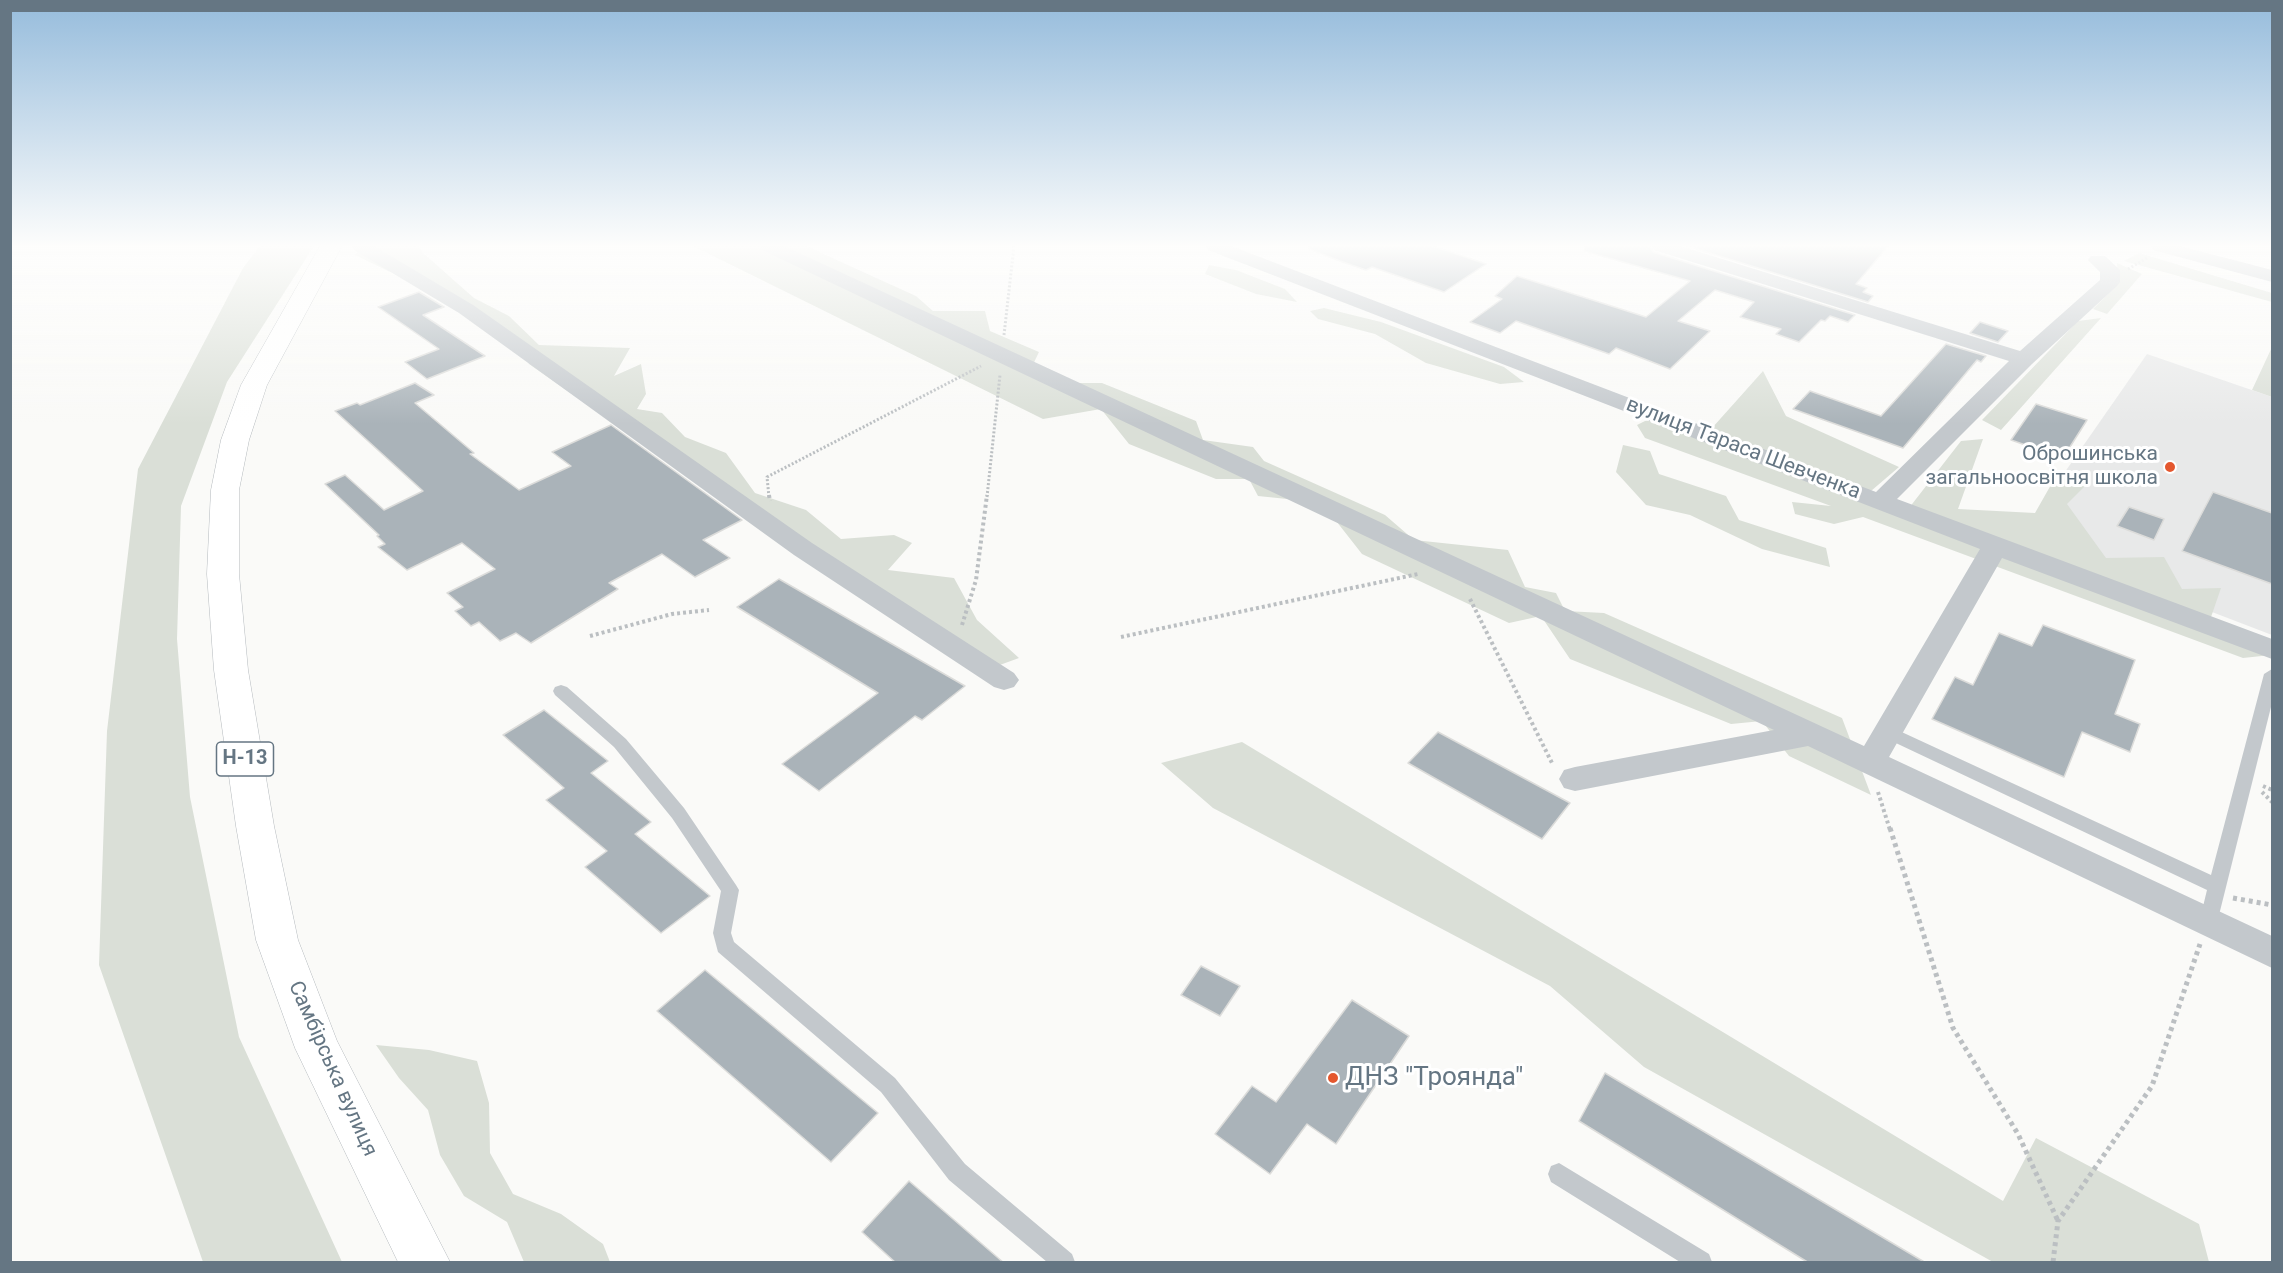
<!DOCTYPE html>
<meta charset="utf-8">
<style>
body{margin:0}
#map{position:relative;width:2283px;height:1273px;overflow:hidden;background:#fafaf8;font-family:Roboto,sans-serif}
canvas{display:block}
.frame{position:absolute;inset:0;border:12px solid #657683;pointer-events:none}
</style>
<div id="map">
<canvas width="2283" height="1273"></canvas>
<div class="frame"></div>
</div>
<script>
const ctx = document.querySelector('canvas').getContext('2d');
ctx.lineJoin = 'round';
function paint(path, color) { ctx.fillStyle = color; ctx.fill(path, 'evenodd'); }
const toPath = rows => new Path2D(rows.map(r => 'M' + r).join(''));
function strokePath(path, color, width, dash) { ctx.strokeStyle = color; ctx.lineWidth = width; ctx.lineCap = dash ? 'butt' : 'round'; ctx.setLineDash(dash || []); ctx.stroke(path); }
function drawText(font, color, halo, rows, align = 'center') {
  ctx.font = font + ' Roboto,sans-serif'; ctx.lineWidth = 6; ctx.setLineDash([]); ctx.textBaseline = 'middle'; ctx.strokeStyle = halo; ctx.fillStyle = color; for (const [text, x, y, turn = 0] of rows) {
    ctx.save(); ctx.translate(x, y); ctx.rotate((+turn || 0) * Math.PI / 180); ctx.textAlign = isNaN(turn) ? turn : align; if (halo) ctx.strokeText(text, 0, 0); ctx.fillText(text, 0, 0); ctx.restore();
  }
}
paint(toPath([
 [2147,354,2272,397,2272,635,2019,538]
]), '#e8e9e9');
paint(toPath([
 [260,246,314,246,227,382,181,506,177,639,190,797,239,1037,342,1262,203,1262,99,965,107,731,138,469,243,268],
 [361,246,419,246,422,252,474,298,509,316,539,345,630,348,614,376,641,364,646,394,637,409,662,413,685,437,726,453,755,493,806,510,841,539,894,535,912,543,888,570,954,578,977,620,1019,658,986,670,916,635,529,364,520,346,433,284,388,271,355,255],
 [693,246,806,246,916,296,933,311,985,311,990,331,1039,352,1028,375,1044,383,1102,383,1196,421,1203,440,1253,447,1264,461,1385,515,1414,540,1508,550,1525,587,1556,593,1565,611,1604,613,1842,718,1871,795,1789,756,1762,721,1731,724,1570,659,1541,616,1509,623,1362,554,1333,517,1297,500,1258,496,1249,479,1216,479,1129,444,1101,409,1043,419],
 [2139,253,2272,293,2272,302,2124,261],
 [2117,263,2142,274,2107,314,2093,309,2118,284],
 [1209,265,1236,270,1285,289,1297,302,1256,294,1205,274],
 [1324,308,1381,322,1504,367,1524,382,1500,384,1426,363,1375,334,1318,319,1310,311],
 [2101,318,2001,430,1982,420,2078,321],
 [2272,347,2272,397,2252,390],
 [1763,371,1786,416,1899,467,1864,497,1909,508,1961,441,1983,439,1958,509,2035,513,2056,476,2085,486,2067,504,2106,558,2164,557,2182,589,2221,588,2210,620,2271,655,2243,658,1863,517,1834,524,1795,514,1792,502,1831,506,1645,438,1637,425,1649,419,1704,437],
 [1623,445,1650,451,1659,474,1726,496,1739,520,1826,548,1830,567,1762,549,1690,515,1646,505,1616,472],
 [1242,742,2003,1201,2036,1138,2199,1224,2209,1262,1993,1262,1644,1067,1550,986,1213,808,1161,763],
 [376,1045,429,1050,477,1061,489,1103,490,1153,513,1194,561,1214,603,1244,610,1262,524,1262,507,1222,464,1196,440,1155,428,1110,399,1078]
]), '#dadfd7');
const building = toPath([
 [1309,246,1433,246,1486,264,1444,292,1372,267,1366,270,1340,261,1309,249,1309,246],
 [1585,246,1650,246,1653,252,1855,315,1848,322,1830,316,1825,321,1821,320,1799,342,1776,334,1781,329,1740,317,1754,302,1715,290,1678,321,1710,331,1670,369,1616,348,1609,354,1516,321,1500,333,1470,322,1502,299,1495,296,1517,276,1646,317,1690,281,1584,251,1585,246],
 [1687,246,1888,246,1856,284,1867,288,1863,292,1873,296,1868,302,1687,246],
 [419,292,444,307,423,315,485,356,427,379,405,362,439,349,378,307,419,292],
 [1980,322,2008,331,1998,342,1970,333,1980,322],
 [1946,344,1986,356,1981,362,1977,360,1903,448,1793,409,1810,391,1881,416,1946,344],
 [415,383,434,395,415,403,474,453,470,454,519,490,571,466,552,452,611,425,742,520,703,540,730,558,695,577,662,554,609,583,618,589,531,643,516,633,500,641,479,622,471,626,455,611,463,607,447,593,495,569,462,543,407,570,378,547,385,544,377,536,379,535,325,484,345,475,384,510,423,491,335,411,357,403,360,405,415,383],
 [2036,404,2087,420,2063,458,2011,440,2036,404],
 [2213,492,2272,513,2272,584,2182,551,2213,492],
 [2129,507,2164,519,2154,540,2117,526,2129,507],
 [779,579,965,686,922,720,915,716,819,791,782,764,878,693,737,607,779,579],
 [2043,625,2135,660,2115,714,2140,724,2130,752,2082,732,2064,777,1932,719,1955,677,1973,685,1999,633,2032,646,2043,625],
 [544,710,608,761,591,773,651,822,635,834,710,896,661,933,585,867,607,851,546,800,564,788,503,735,544,710],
 [1438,732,1570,803,1542,839,1408,763,1438,732],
 [1201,966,1240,986,1220,1016,1181,995,1201,966],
 [705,970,878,1113,831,1162,657,1011,705,970],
 [1352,1000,1409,1036,1336,1144,1307,1124,1270,1174,1215,1134,1252,1086,1276,1102,1352,1000],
 [1605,1073,1926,1263,1809,1263,1579,1121,1605,1073],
 [909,1181,1004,1263,896,1263,862,1232,909,1181]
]);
paint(building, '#aab3b9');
strokePath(building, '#dcdcda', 1.5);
const primary = toPath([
 [320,246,342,246,267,385,249,440,239,490,239,574,248,670,274,826,298,940,337,1041,450,1262,398,1262,295,1048,256,940,236,826,214,670,207,574,211,490,221,440,241,385,320,246]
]);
strokePath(primary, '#b5babe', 1);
strokePath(toPath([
 [2128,269,2147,258],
 [1004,335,1014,246],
 [769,497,767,477,981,366],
 [987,497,1000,375]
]), '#bbbfc2', 3, [2, 2]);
strokePath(toPath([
 [769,495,770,501],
 [1470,599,1553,765],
 [962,625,976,580,987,495],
 [590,636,672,614,709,610],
 [1121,637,1418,574],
 [2263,786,2272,790],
 [1878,792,1890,830],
 [2262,792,2272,802]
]), '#bbbfc2', 4, [3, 3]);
strokePath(toPath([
 [1890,828,1953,1028,2018,1134,2058,1221],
 [2233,898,2272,905],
 [2053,1262,2058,1221,2152,1086,2200,944]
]), '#bbbfc2', 5, [4, 4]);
paint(toPath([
 [2272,669,2272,703,2217,923,2215,929,2208,931,2201,929,2199,923,2207,890,1881,736,1879,732,1881,728,1887,726,1893,728,2211,875,2264,674,2272,669],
 [561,685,567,687,626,739,684,808,736,885,739,890,731,933,734,942,895,1078,965,1164,1072,1254,1075,1262,1047,1262,949,1180,881,1092,718,952,713,933,721,891,672,818,614,747,555,695,553,691,555,687,561,685],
 [1559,1163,1709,1254,1712,1262,1680,1262,1551,1182,1548,1174,1551,1166,1559,1163]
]), '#c3c8cc');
paint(toPath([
 [352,246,374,246,473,305,812,543,1014,673,1019,680,1014,687,1004,690,994,687,794,555,459,313,354,250,352,246],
 [760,246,784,246,1864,746,1980,549,1208,250,1206,246,1231,246,1876,492,2009,361,1654,250,1652,246,1680,246,2020,351,2100,280,2100,272,2088,260,2091,256,2105,256,2120,270,2120,282,2117,286,2032,364,1897,499,2272,639,2272,659,2002,558,1889,757,2272,936,2272,968,1808,746,1575,791,1564,788,1559,779,1564,770,1575,767,1774,730,762,250,760,246],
 [2151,246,2180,246,2272,270,2272,282,2153,250,2151,246]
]), '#c3c8cc');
paint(primary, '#fff');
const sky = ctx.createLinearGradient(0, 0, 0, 424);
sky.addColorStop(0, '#96bcdc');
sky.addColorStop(0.58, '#fdfdfc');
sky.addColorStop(1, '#fdfdfc00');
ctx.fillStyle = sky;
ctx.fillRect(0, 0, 2283, 424);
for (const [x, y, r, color] of [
 [2170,467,6,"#e4572e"],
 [1333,1078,6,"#e4572e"]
]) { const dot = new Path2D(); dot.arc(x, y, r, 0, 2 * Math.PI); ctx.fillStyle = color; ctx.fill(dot); strokePath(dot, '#fff', 2); }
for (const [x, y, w] of [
 [245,759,57]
]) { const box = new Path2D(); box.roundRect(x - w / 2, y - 17, w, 34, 4.5); ctx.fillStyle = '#fff'; ctx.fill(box); strokePath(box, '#657683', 1.5); }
drawText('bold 20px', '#657683', null, [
 ["Н-13",245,759]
]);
drawText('21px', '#657683', '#fff', [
 ["вулиця Тараса Шевченка",1743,449,21],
 ["Самбірська вулиця",332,1069,66]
]);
drawText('21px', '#657683', '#fff', [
 ["Оброшинська",2158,455],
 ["загальноосвітня школа",2158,479]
], 'right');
drawText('26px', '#657683', '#fff', [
 ["ДНЗ \"Троянда\"",1345,1078]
], 'left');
</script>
